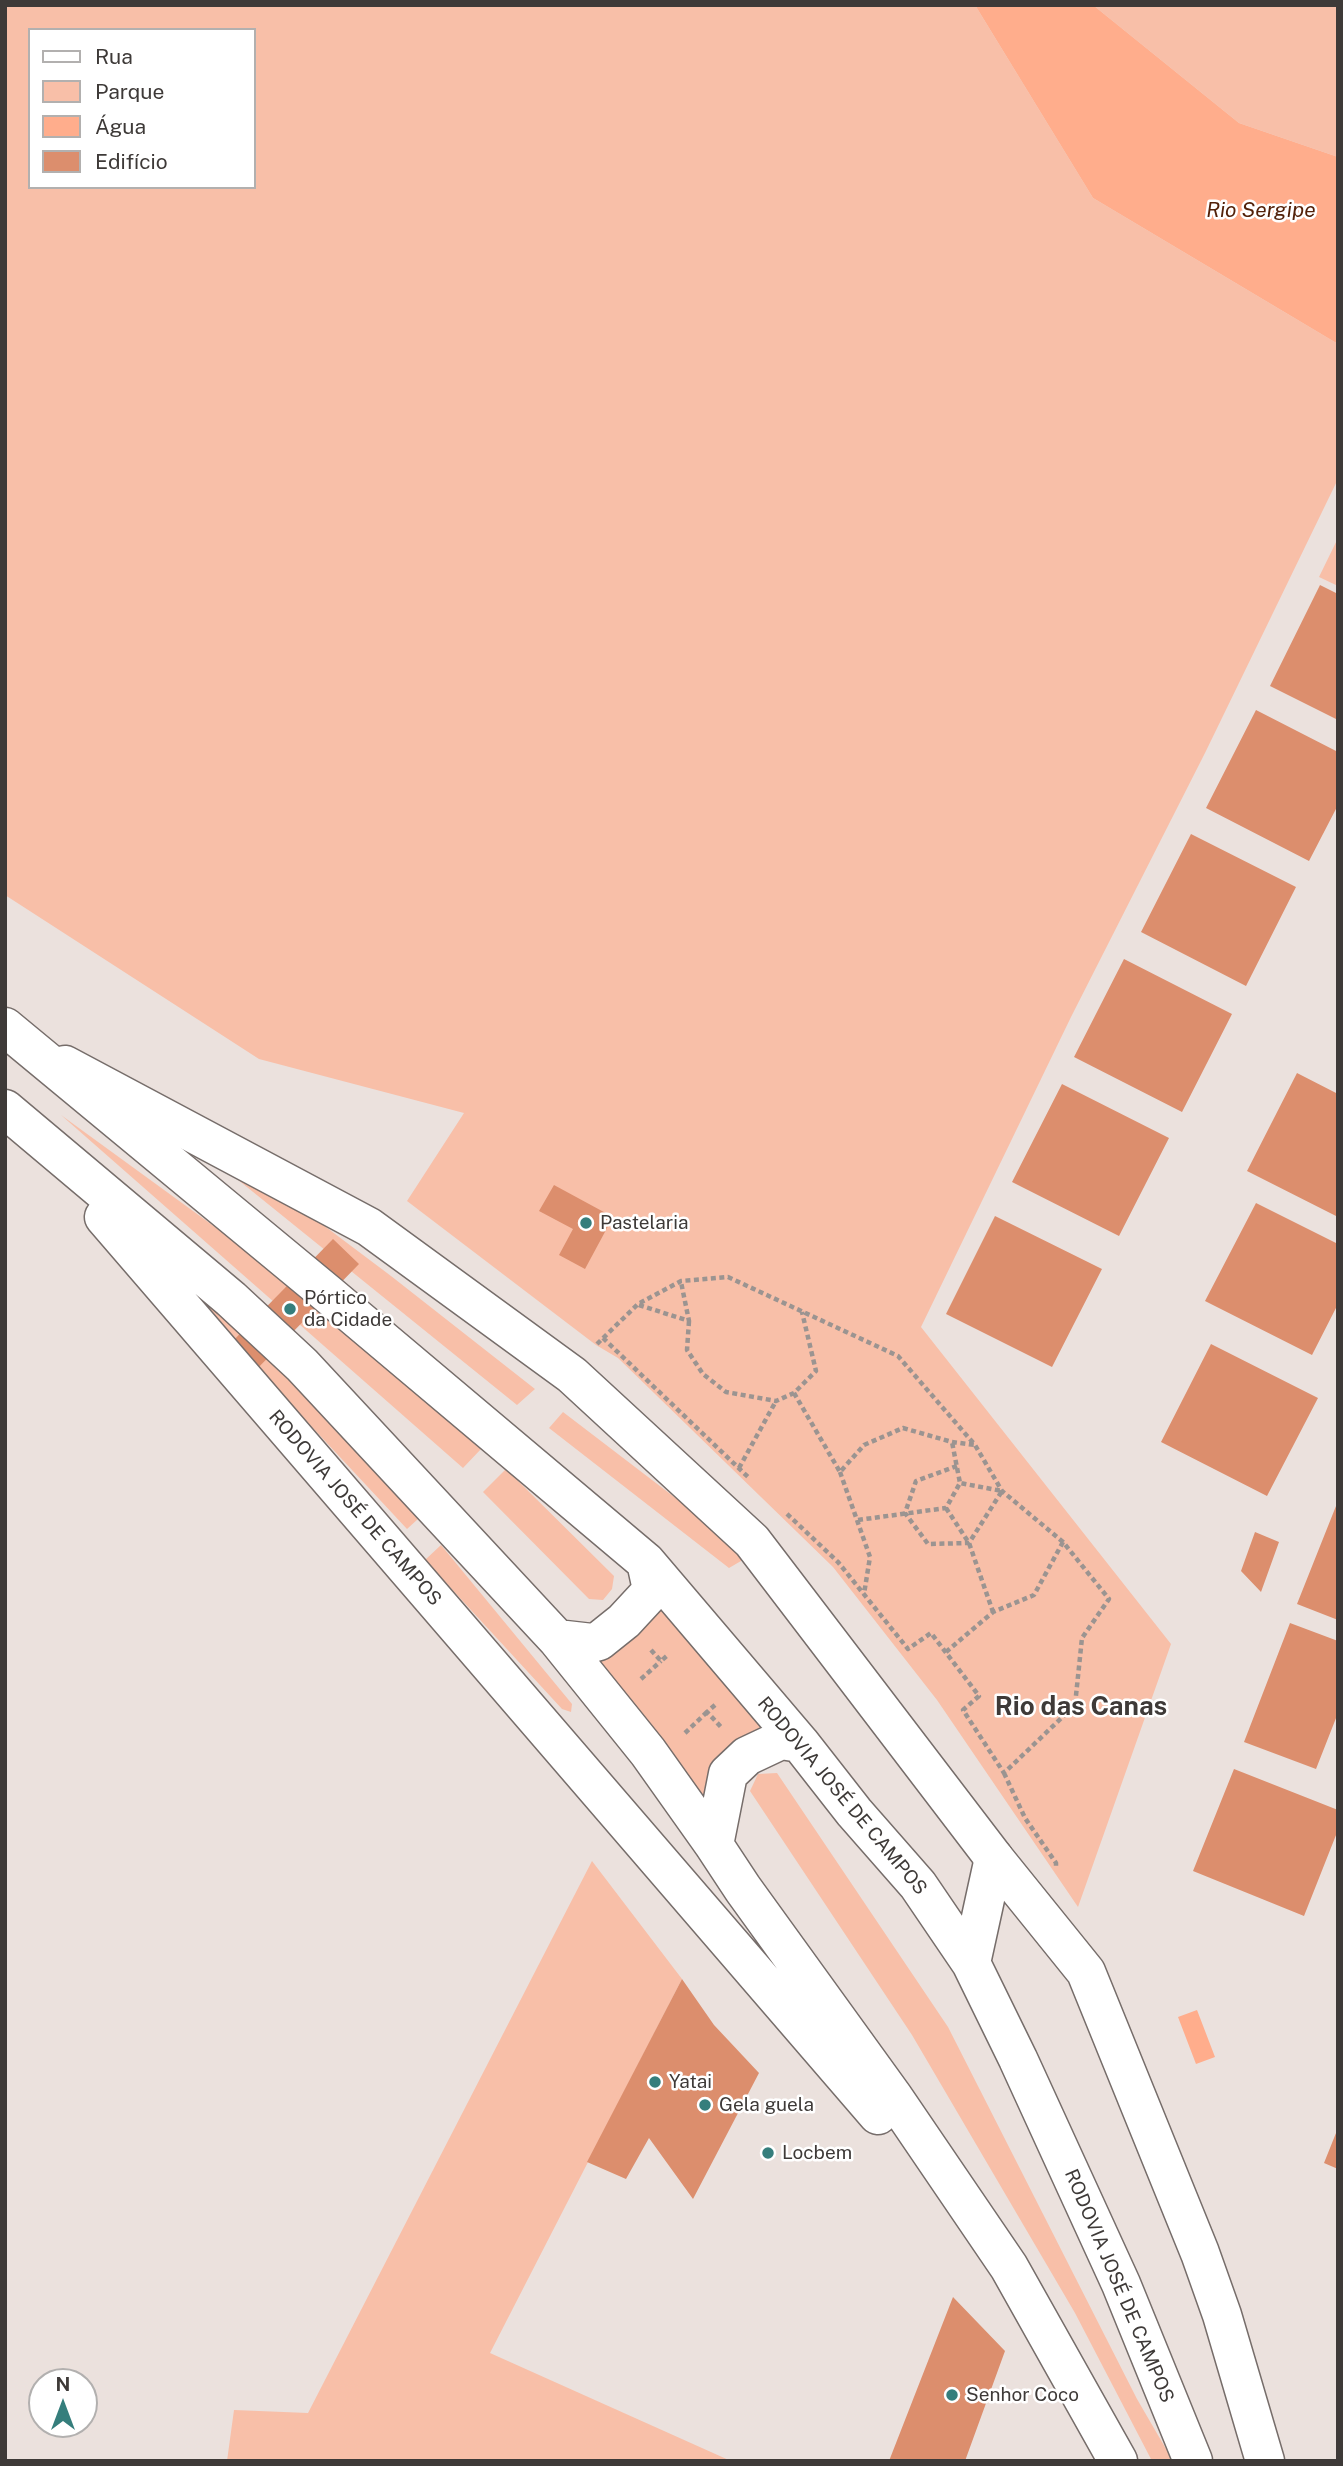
<!DOCTYPE html>
<meta charset="utf-8">
<style>
body{margin:0}
#map{position:relative;width:1343px;height:2466px;overflow:hidden;background:#ebe1dd;font-family:"Public Sans",sans-serif}
canvas{display:block}
.frame{position:absolute;inset:0;border:7px solid #3e3a38;pointer-events:none}
.legend{position:absolute;left:28px;top:28px;width:228px;height:161px;box-sizing:border-box;background:#fff;border:2px solid #b2b0af;margin:0;padding:9px 12px;list-style:none;font-size:21px;color:#3e3a38}
.legend li{display:flex;align-items:center;gap:14px;height:35px}
.legend b{width:35px;border:2px solid #b2b0af}
.north{position:absolute;left:28px;top:2368px;width:70px;height:70px;box-sizing:border-box;background:#fff;border:2px solid #b2b0af;border-radius:50%;rotate:0deg;font-size:19px;font-weight:700;line-height:28px;text-align:center;color:#3e3a38}
.north::after{content:'';display:block;margin:auto;width:24px;height:32px;background:#357e7c;clip-path:polygon(50% 0,100% 100%,50% 72%,0 100%)}
</style>
<div id="map">
<canvas width="1343" height="2466"></canvas>
<div class="frame"></div>
<ul class="legend">
<li><b style="height:9px;background:#fff"></b>Rua</li>
<li><b style="height:19px;background:#f8bfa8"></b>Parque</li>
<li><b style="height:19px;background:#ffad8c"></b>Água</li>
<li><b style="height:19px;background:#dc8e6d"></b>Edifício</li>
</ul>
<div class="north">N</div>
</div>
<script>
const ctx = document.querySelector('canvas').getContext('2d');
ctx.lineJoin = 'round';
function paint(path, color) { ctx.fillStyle = color; ctx.fill(path, 'evenodd'); }
const toPath = rows => new Path2D(rows.map(r => 'M' + r).join(''));
function strokePath(path, color, width, dash) { ctx.strokeStyle = color; ctx.lineWidth = width; ctx.lineCap = dash ? 'butt' : 'round'; ctx.setLineDash(dash || []); ctx.stroke(path); }
function drawText(font, color, halo, rows, align = 'center') {
  ctx.font = font + ' "Public Sans",sans-serif'; ctx.lineWidth = 5; ctx.setLineDash([]); ctx.textBaseline = 'middle'; ctx.strokeStyle = halo; ctx.fillStyle = color; for (const [text, x, y, turn = 0] of rows) {
    ctx.save(); ctx.translate(x, y); ctx.rotate((+turn || 0) * Math.PI / 180); ctx.textAlign = isNaN(turn) ? turn : align; if (halo) ctx.strokeText(text, 0, 0); ctx.fillText(text, 0, 0); ctx.restore();
  }
}
paint(toPath([
 [5,5,975,5,1093,198,1338,344,1338,479,1205,753,1071,1017,921,1327,1171,1644,1078,1907,937,1700,833,1567,618,1358,596,1345,407,1201,464,1113,259,1059,5,895],
 [30,30,254,30,254,187,30,187],
 [1093,5,1338,5,1338,157,1239,123],
 [1338,538,1338,586,1319,577],
 [61,1115,270,1267,481,1449,463,1468],
 [236,1168,250,1170,391,1276,535,1389,517,1405,237,1179],
 [160,1264,277,1363,418,1519,407,1529],
 [563,1412,741,1548,741,1561,729,1568,549,1428],
 [506,1469,614,1576,612,1589,603,1600,589,1599,483,1492],
 [441,1545,572,1704,571,1712,562,1709,425,1560],
 [648,1596,800,1743,748,1756,714,1845,584,1644],
 [777,1773,948,2027,1137,2399,1173,2461,1152,2461,1075,2313,912,2035,750,1791,758,1774],
 [592,1861,682,1979,490,2353,731,2461,227,2461,234,2410,308,2413]
]), '#f8bfa8');
paint(toPath([
 [975,5,1093,5,1239,123,1338,157,1338,344,1093,198],
 [1197,2010,1215,2057,1196,2064,1178,2017]
]), '#ffad8c');
paint(toPath([
 [1320,585,1338,594,1338,720,1270,686],
 [1256,710,1338,752,1338,805,1309,861,1206,808],
 [1191,834,1296,887,1246,986,1141,932],
 [1124,959,1232,1014,1182,1112,1074,1057],
 [1297,1073,1338,1094,1338,1217,1247,1171],
 [1062,1084,1169,1138,1119,1236,1012,1182],
 [554,1185,613,1217,585,1269,559,1255,573,1229,539,1211],
 [1256,1203,1338,1244,1338,1304,1312,1355,1205,1301],
 [995,1216,1102,1269,1052,1367,946,1314],
 [333,1239,359,1264,254,1372,227,1347],
 [1211,1344,1318,1398,1267,1496,1161,1442],
 [1338,1501,1338,1620,1297,1604],
 [1255,1532,1279,1542,1261,1592,1241,1571],
 [1290,1623,1338,1641,1338,1713,1316,1769,1244,1742],
 [1234,1769,1338,1810,1338,1830,1304,1916,1193,1871],
 [682,1979,714,2025,759,2073,693,2199,649,2138,626,2179,587,2162],
 [1338,2128,1338,2169,1324,2163],
 [953,2297,1005,2351,965,2461,889,2461]
]), '#dc8e6d');
const minor = toPath([
 [65,1065,369,1227,572,1375,752,1541,994,1858,1086,1972,1200,2253,1222,2315,1265,2461]
]);
const major = toPath([
 [5,1027,329,1295,646,1562,800,1743,854,1812,918,1885,971,1963,1018,2059,1121,2284,1193,2461],
 [5,1109,231,1299,302,1365,557,1639,648,1752,714,1845,743,1889,894,2098,1009,2267,1118,2461],
 [104,1217,878,2115],
 [557,1639,592,1643,599,1641,624,1621,649,1594,651,1585,646,1562],
 [714,1845,728,1774,747,1756,781,1740,800,1743],
 [971,1963,994,1858]
]);
strokePath(minor, '#766d6a', 41);
strokePath(major, '#766d6a', 41);
strokePath(toPath([
 [639,1305,689,1321,681,1282],
 [689,1321,687,1350,703,1374,726,1392,776,1401,794,1393,816,1371,802,1312],
 [603,1338,748,1477],
 [597,1344,638,1304,681,1281,728,1277,898,1356,975,1445,1002,1491,1063,1542,1109,1599,1082,1638,1075,1705,1004,1773,963,1710,979,1696,931,1633,908,1649,838,1562,785,1512],
 [794,1393,840,1472,864,1445,903,1428,952,1442,975,1445],
 [957,1466,916,1481,905,1513,928,1544,969,1543,1002,1491,960,1483],
 [739,1468,776,1401],
 [840,1472,870,1557,864,1594],
 [946,1508,969,1543,993,1612],
 [858,1520,946,1508,960,1483,952,1442],
 [651,1650,661,1661,669,1654],
 [946,1652,993,1612,1034,1595,1063,1542],
 [641,1679,661,1661],
 [715,1705,707,1712,721,1727],
 [685,1733,707,1712],
 [1004,1773,1025,1818,1056,1863,1056,1868]
]), '#9b9491', 4.5, [5, 3.5]);
strokePath(minor, '#fff', 38);
strokePath(major, '#fff', 38);
for (const [x, y, r, color] of [
 [586,1223,7,"#357e7c"],
 [290,1309,7,"#357e7c"],
 [655,2082,7,"#357e7c"],
 [705,2105,7,"#357e7c"],
 [768,2153,7,"#357e7c"],
 [952,2395,7,"#357e7c"]
]) { const dot = new Path2D(); dot.arc(x, y, r, 0, 2 * Math.PI); ctx.fillStyle = color; ctx.fill(dot); strokePath(dot, '#fff', 2.5); }
drawText('19px', '#3e3a38', '#fff', [
 ["Pastelaria",600,1223],
 ["Pórtico",304,1298],
 ["da Cidade",304,1320],
 ["Yatai",669,2082],
 ["Gela guela",719,2105],
 ["Locbem",782,2153],
 ["Senhor Coco",966,2395]
], 'left');
drawText('19px', '#3e3a38', '#fff', [
 ["RODOVIA JOSÉ DE CAMPOS",355,1508,49],
 ["RODOVIA JOSÉ DE CAMPOS",842,1796,50],
 ["RODOVIA JOSÉ DE CAMPOS",1119,2286,67]
]);
drawText('italic 21px', '#532109', '#fff', [
 ["Rio Sergipe",1261,211]
]);
drawText('bold 26px', '#3e3a38', '#fff', [
 ["Rio das Canas",1081,1707]
]);
</script>
